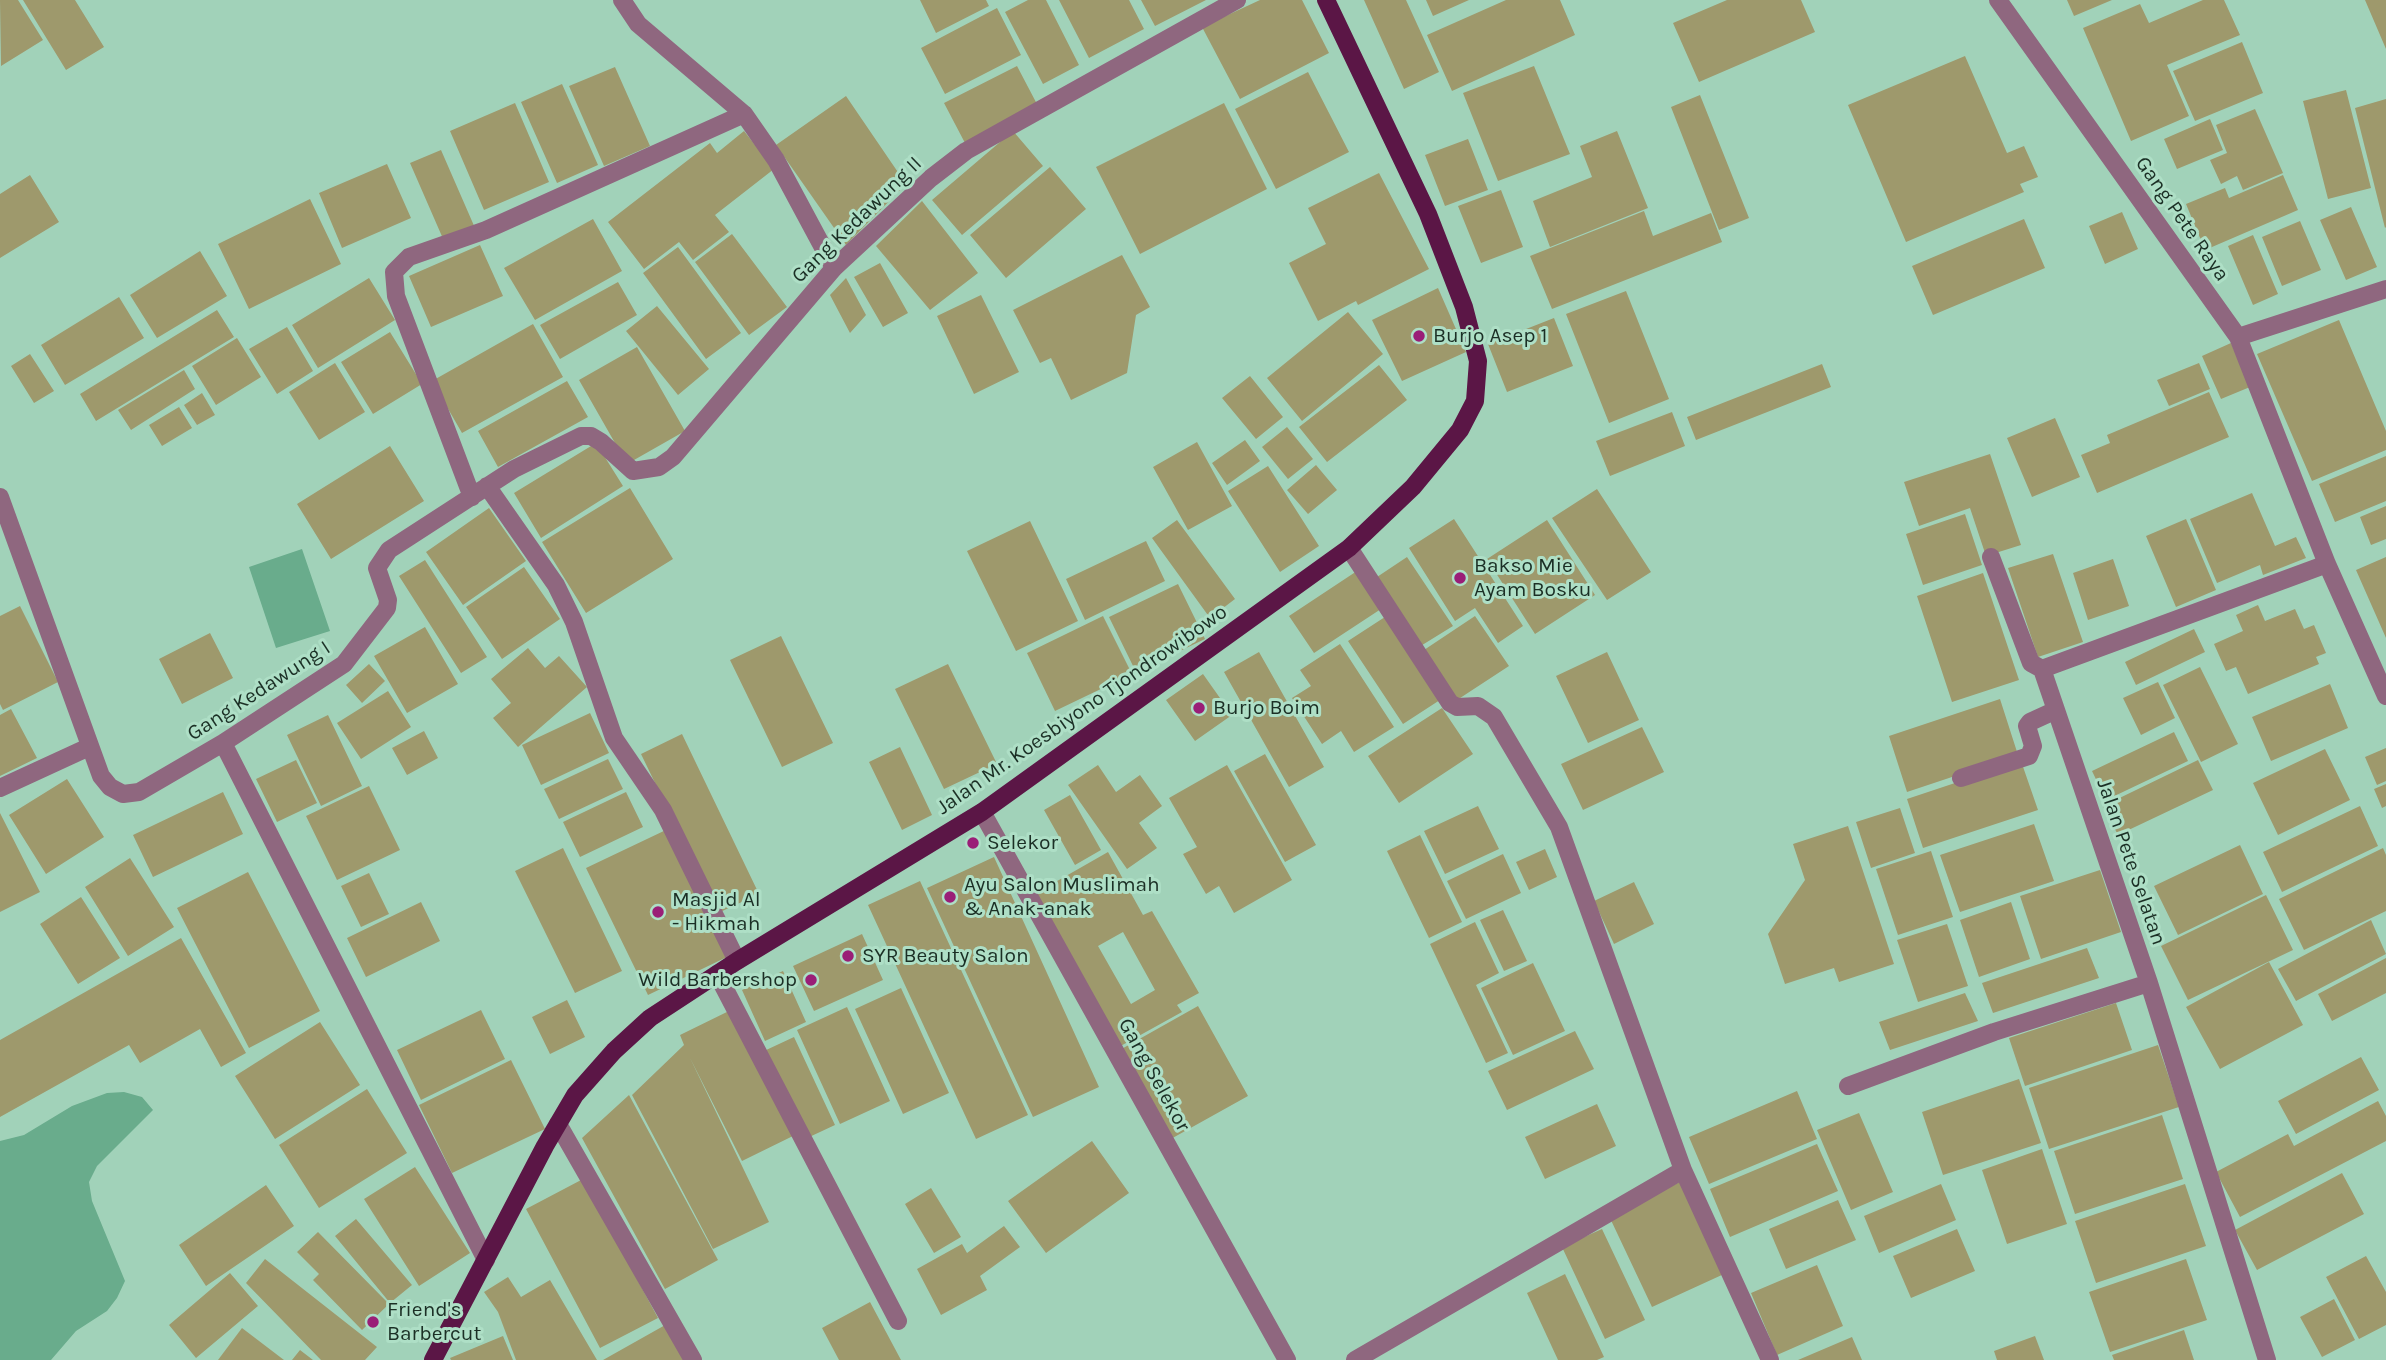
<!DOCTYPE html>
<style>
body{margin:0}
canvas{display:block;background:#a1d2b9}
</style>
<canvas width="2386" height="1360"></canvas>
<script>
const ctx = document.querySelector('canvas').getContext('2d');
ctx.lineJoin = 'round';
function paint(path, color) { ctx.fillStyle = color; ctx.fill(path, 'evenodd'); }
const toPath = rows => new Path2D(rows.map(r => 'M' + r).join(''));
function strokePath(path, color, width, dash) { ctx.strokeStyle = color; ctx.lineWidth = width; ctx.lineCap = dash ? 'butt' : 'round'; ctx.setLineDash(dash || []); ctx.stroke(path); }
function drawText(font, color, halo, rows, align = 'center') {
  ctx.font = font + ' Karla,sans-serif'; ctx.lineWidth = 6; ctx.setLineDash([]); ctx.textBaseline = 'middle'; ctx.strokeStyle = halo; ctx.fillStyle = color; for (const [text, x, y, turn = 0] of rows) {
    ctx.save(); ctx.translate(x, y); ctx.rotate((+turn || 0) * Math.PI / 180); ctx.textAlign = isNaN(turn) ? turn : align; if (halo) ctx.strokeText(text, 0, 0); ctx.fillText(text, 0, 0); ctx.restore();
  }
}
paint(toPath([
 [302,549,330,631,276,648,249,567],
 [124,1092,142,1097,153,1110,97,1166,89,1182,92,1201,125,1281,117,1298,107,1311,76,1331,51,1360,0,1360,0,1141,24,1135,72,1106,107,1093]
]), '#69ac8c');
paint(toPath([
 [0,0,18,0,43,40,1,66],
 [23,0,75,0,104,47,66,70],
 [920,0,986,0,989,6,936,33],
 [1028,0,1046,0,1079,65,1043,84,1005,12],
 [1059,0,1129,0,1144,29,1089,58],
 [1141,0,1206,0,1155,26],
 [1260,0,1302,0,1329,53,1240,99,1202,27],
 [1364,0,1406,0,1439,72,1404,89],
 [1426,0,1469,0,1433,16],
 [1506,0,1560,0,1575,35,1452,91,1427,35],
 [1727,0,1801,0,1815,32,1699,82,1673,23],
 [2067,0,2112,0,2074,16],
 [2203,0,2224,0,2240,35,2167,65,2189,116,2131,141,2083,28,2140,4,2149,23],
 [2365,0,2386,0,2386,49],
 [997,8,1021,55,945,94,921,48],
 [2242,42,2263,93,2195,121,2173,71],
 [1965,56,2007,153,2024,146,2038,177,2020,184,2024,192,1906,242,1848,105],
 [1017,66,1038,106,965,143,944,103],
 [1534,66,1570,154,1498,181,1463,93],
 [615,67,650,146,604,166,569,86],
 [1308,72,1349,152,1276,189,1235,109],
 [562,84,598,165,557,183,521,102],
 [2346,90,2371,188,2328,199,2303,101],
 [1700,95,1749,218,1719,230,1671,107],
 [846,96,906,184,846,245,776,145],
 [2386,99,2386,227,2385,228,2355,108],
 [515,103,549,182,484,210,450,131],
 [1224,103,1267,189,1140,254,1096,167],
 [2255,109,2283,173,2243,190,2237,176,2221,184,2210,160,2227,153,2216,125],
 [2210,119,2223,150,2177,169,2164,139],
 [744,131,774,169,715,215,729,232,693,260,679,242,644,269,608,222,710,143,717,153],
 [1013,131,1043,166,962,235,932,200],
 [1617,131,1648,208,1550,247,1533,201,1592,177,1580,146],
 [1468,139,1488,190,1445,206,1425,155],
 [441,150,475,228,444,241,410,163],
 [387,164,411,218,342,248,319,193],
 [1050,167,1086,209,1006,278,970,235],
 [1379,173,1429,269,1358,305,1356,301,1318,321,1289,263,1326,244,1308,208],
 [30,175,59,222,0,258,0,194],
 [2283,175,2298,210,2205,250,2186,204,2225,188,2229,198],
 [1501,190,1523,247,1481,263,1458,206],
 [310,199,341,264,249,309,218,244],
 [922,201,978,273,930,310,876,246],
 [2351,207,2377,267,2346,280,2320,220],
 [1644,211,1653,236,1711,213,1722,242,1552,309,1530,256],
 [2122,212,2138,249,2105,264,2089,226],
 [593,219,622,271,535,320,504,268],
 [2024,219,2045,268,1933,315,1912,266],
 [2300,221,2321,270,2282,286,2262,237],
 [732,234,787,307,749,335,695,262],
 [2253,235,2278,294,2253,305,2228,246],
 [480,245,503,296,431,327,409,276],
 [678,247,741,333,706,359,643,273],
 [200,251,227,296,157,338,130,295],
 [1122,255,1150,307,1136,315,1127,373,1071,400,1051,358,1040,363,1013,310],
 [880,263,908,313,883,327,854,277],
 [369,278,395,320,318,368,292,325],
 [846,278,866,315,850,333,830,295],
 [618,282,637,315,560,359,540,325],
 [1438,288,1466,352,1402,381,1372,320],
 [1626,291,1669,399,1609,423,1566,314],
 [981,295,1019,372,974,394,937,316],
 [119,297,144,338,65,385,41,345],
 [657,306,709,369,678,395,626,331],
 [217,310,234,337,96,421,80,394],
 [1348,312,1383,354,1302,421,1267,378],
 [1554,318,1573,366,1507,392,1488,344],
 [2339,320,2386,431,2386,450,2312,481,2257,354],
 [533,324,563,377,462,433,432,381],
 [287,327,313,371,277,394,249,349],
 [390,332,422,384,373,414,341,362],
 [237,338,261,377,216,405,192,366],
 [2231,343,2250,387,2221,399,2202,356],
 [637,347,685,431,627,464,579,380],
 [30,354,54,391,34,403,11,366],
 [335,363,365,412,319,440,289,392],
 [2199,363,2210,389,2169,406,2157,380],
 [1822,364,1831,387,1696,440,1687,417],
 [1379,365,1407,400,1327,462,1299,427],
 [184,370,195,389,131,430,118,410],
 [1250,376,1283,417,1256,439,1222,398],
 [567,381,588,417,498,467,478,431],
 [2209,392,2229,437,2097,493,2081,455,2110,443,2107,435],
 [202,393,215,415,197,425,184,405],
 [179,407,192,428,162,446,149,425],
 [1672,412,1685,446,1610,476,1596,441],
 [2055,418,2080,477,2032,497,2007,438],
 [1287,427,1313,459,1288,479,1262,447],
 [1245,440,1260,461,1227,485,1212,463],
 [1197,442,1232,506,1188,530,1153,467],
 [596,443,623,486,541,538,514,493],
 [390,446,424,501,331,559,297,504],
 [1990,454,2021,545,1986,556,1970,508,1919,526,1904,482],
 [2386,456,2386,501,2335,522,2319,484],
 [1316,465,1337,490,1308,514,1287,490],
 [1268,466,1319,546,1280,572,1228,491],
 [630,488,673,559,586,613,542,542],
 [1597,489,1651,572,1607,600,1552,518],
 [2252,493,2275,546,2296,537,2306,558,2263,575,2260,565,2217,583,2190,519],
 [2386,506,2386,539,2371,545,2360,517],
 [489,508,526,561,463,605,426,552],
 [1965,514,1982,565,1923,585,1906,534],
 [1454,519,1523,626,1498,643,1475,608,1455,621,1409,548],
 [2186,519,2216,590,2176,607,2146,536],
 [1177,520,1235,599,1210,618,1152,538],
 [1547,520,1595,595,1535,634,1487,559],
 [1030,521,1078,621,1016,651,967,551],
 [1146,541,1165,581,1085,620,1066,579],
 [2053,554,2083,642,2038,657,2008,568],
 [1407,557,1453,626,1419,647,1374,579],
 [2386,557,2386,638,2356,570],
 [2113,559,2129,606,2088,620,2073,573],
 [425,560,487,657,461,673,399,576],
 [524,567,560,619,502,659,466,607],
 [1360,569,1384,607,1314,653,1289,616],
 [1983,573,2019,680,1952,702,1917,596],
 [1178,584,1205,639,1136,672,1109,617],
 [2258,605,2265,621,2295,609,2304,629,2314,625,2326,653,2316,657,2319,664,2248,694,2236,667,2226,671,2214,644,2243,631,2236,615],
 [20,606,58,682,3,710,0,704,0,616],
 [1388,615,1443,698,1403,724,1348,641],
 [1103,616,1132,674,1055,711,1027,653],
 [1475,616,1509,666,1454,702,1421,652],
 [425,627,458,684,407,713,374,656],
 [2194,629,2205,652,2136,685,2125,662],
 [210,633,233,678,182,704,159,659],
 [781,636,833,743,782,767,730,660],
 [1340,644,1394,727,1354,752,1341,731,1322,744,1292,698,1311,686,1300,670],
 [528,648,545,668,559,656,587,687,518,747,493,718,511,703,491,679],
 [1259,652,1324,767,1289,787,1224,672],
 [1607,652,1639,720,1588,743,1556,676],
 [369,664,385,681,362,703,346,685],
 [948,664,997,764,944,789,895,689],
 [2200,667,2238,744,2201,762,2163,685],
 [1203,674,1232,715,1195,741,1166,700],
 [2158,682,2175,718,2141,735,2123,698],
 [2330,684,2348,728,2271,761,2252,717],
 [388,691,411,727,361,759,337,723],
 [2000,699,2018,755,1907,792,1889,736],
 [1442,708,1473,754,1399,803,1368,756],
 [11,709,37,758,0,776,0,715],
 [590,713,609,753,541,785,522,745],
 [328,715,362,786,321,806,287,735],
 [1642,727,1664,772,1583,810,1561,764],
 [424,731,438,758,407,775,392,748],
 [2174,732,2188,761,2106,800,2092,771],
 [682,734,759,894,718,913,641,754],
 [900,747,932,815,902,830,869,762],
 [2386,748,2386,781,2377,785,2365,757],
 [2325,749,2350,800,2278,835,2253,783],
 [1265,754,1316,845,1285,862,1234,771],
 [608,759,623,789,559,819,544,789],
 [296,760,317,803,277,822,256,779],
 [2198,760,2213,790,2118,835,2103,806],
 [2021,761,2038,810,1923,848,1907,799],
 [1098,765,1116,792,1140,775,1162,806,1139,823,1157,848,1127,869,1068,785],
 [1227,765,1292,880,1234,913,1219,886,1206,894,1183,854,1197,847,1169,798],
 [67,779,104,837,46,874,9,815],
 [2386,784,2386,806,2382,808,2374,789],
 [369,786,400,850,337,880,306,816],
 [223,792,243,834,153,877,133,835],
 [626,792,643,827,580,857,563,822],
 [1070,795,1101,850,1075,865,1044,810],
 [1478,806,1499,849,1445,874,1424,831],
 [2360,806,2378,846,2282,892,2263,852],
 [1900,808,1915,853,1871,868,1856,822],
 [0,813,40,892,0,912],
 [2034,824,2054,881,1960,912,1940,855],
 [1848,826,1894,964,1839,982,1834,968,1785,984,1768,934,1805,880,1793,844],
 [668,829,729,956,648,995,586,868],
 [1420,835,1462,922,1429,938,1387,851],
 [2240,845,2263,894,2178,935,2154,886],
 [563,848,622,971,575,993,515,871],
 [2383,848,2386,855,2386,911,2304,950,2279,899],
 [1545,849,1557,877,1529,890,1516,862],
 [1931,851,1953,917,1898,935,1876,869],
 [1108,852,1143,915,1152,911,1199,993,1177,1005,1182,1012,1117,1048,1031,896],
 [1123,932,1155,990,1131,1004,1098,946],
 [1503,854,1521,893,1466,919,1447,881],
 [994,857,1099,1087,1033,1117,927,888],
 [130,858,174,927,128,956,85,887],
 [2100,870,2121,932,2041,959,2020,896],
 [248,872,320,1011,249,1048,177,908],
 [369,873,389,914,361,927,341,886],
 [920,881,1028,1115,976,1139,868,905],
 [1634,882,1654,924,1614,944,1594,901],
 [2266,895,2293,950,2188,1000,2161,946],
 [81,897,120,958,78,984,40,924],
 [421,902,440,941,366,977,347,938],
 [2011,902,2030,959,1979,977,1960,920],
 [1503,910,1527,961,1504,971,1480,920],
 [2371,920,2386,954,2296,1001,2278,969],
 [1475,922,1499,973,1476,985,1508,1053,1486,1063,1430,944],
 [1947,924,1968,986,1918,1002,1897,940],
 [862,934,883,980,814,1011,793,966],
 [181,938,246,1053,221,1067,200,1029,140,1063,129,1045,0,1117,0,1040],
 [2087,948,2099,978,1993,1013,1982,983],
 [2386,958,2386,993,2332,1021,2318,994],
 [2269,962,2303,1025,2220,1069,2186,1007],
 [1533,963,1565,1031,1513,1055,1481,988],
 [783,971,806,1022,765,1041,742,990],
 [901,988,949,1093,903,1114,855,1009],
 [1965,993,1978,1021,1890,1050,1879,1022],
 [567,1000,585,1037,550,1054,532,1017],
 [2116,1003,2132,1050,2025,1086,2009,1038],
 [1198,1006,1248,1096,1169,1140,1118,1051],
 [847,1007,890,1101,840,1124,797,1030],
 [733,1009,795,1135,742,1161,690,1058,769,1222,713,1249,632,1095,684,1045,680,1035],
 [481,1010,505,1059,421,1100,397,1050],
 [320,1022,360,1085,275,1139,235,1076],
 [1575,1031,1594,1069,1507,1110,1488,1071],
 [794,1037,835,1125,805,1139,764,1051],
 [2158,1045,2179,1107,2049,1149,2029,1088],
 [2361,1057,2379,1090,2296,1134,2278,1101],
 [511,1060,545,1129,452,1173,419,1105],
 [2019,1079,2041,1143,1943,1175,1922,1112],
 [367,1089,407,1153,319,1208,279,1145],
 [1797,1091,1817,1139,1709,1184,1689,1137],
 [629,1095,718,1260,665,1289,582,1138],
 [2378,1101,2386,1116,2386,1141,2240,1217,2216,1172,2288,1134,2294,1146],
 [1597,1104,1616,1146,1545,1179,1525,1137],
 [1859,1113,1893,1192,1851,1210,1817,1130],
 [2162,1115,2183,1179,2075,1214,2054,1151],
 [1092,1141,1129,1193,1046,1253,1008,1201],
 [1817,1144,1838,1191,1730,1237,1710,1189],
 [2042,1149,2067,1224,2007,1244,1982,1170],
 [415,1167,470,1253,419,1286,364,1199],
 [2342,1173,2364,1214,2257,1270,2235,1230],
 [583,1179,658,1318,600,1348,526,1209],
 [1680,1182,1724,1274,1652,1307,1609,1216],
 [1941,1184,1956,1220,1879,1253,1864,1216],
 [2185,1184,2206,1246,2096,1283,2075,1221],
 [266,1185,294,1226,206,1286,179,1245],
 [931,1188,961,1237,934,1253,905,1204],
 [1838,1200,1856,1240,1786,1269,1769,1229],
 [356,1219,412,1285,390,1303,335,1236],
 [1004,1226,1020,1247,980,1276,987,1290,941,1315,917,1269,962,1244,967,1253],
 [1602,1229,1645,1320,1605,1339,1562,1247],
 [1957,1229,1975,1271,1911,1298,1893,1256],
 [318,1232,389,1304,362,1330,313,1280,319,1274,297,1252],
 [2366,1256,2386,1292,2386,1325,2359,1339,2326,1277],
 [265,1259,377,1347,365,1360,321,1360,246,1283],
 [2186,1259,2207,1320,2110,1352,2089,1292],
 [1817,1265,1843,1326,1777,1355,1751,1293],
 [230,1273,258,1306,196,1358,169,1325],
 [1565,1274,1604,1357,1597,1360,1558,1360,1527,1293],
 [508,1277,521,1297,550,1280,597,1360,516,1360,498,1312,484,1292],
 [2334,1299,2355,1340,2322,1357,2300,1317],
 [870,1302,901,1360,839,1360,822,1328],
 [667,1324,688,1360,603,1360],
 [242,1328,284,1360,218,1360],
 [2184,1330,2194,1360,2114,1360,2112,1355],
 [503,1336,513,1360,451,1360,450,1358],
 [2035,1336,2044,1360,1997,1360,1994,1351],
 [1852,1337,1862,1360,1798,1360],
 [300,1350,313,1360,292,1360]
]), '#9e996c');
strokePath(toPath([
 [622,0,638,24,744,114,776,160,834,268],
 [1998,0,2238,337,2386,289],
 [2238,337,2327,564,2386,696],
 [487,486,556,585,574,622,614,738,663,810,737,961],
 [0,497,101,776,110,787,123,794,139,792,223,743,344,664,387,608,388,600,377,568,389,550,514,469,581,436,591,436,601,442,633,471,659,467,673,457,834,268,931,178,966,151,1237,0],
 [472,497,396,296,394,272,409,257,486,230,744,114],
 [1349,548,1450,703,1457,707,1478,706,1494,717,1559,827,1683,1170,1770,1360],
 [1991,557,2031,663,2042,669],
 [223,743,486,1260],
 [1961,778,2029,756,2033,746,2027,726,2030,722,2054,711],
 [0,788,89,747],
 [982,812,1287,1360],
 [717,974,898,1321],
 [1848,1086,1994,1032,2149,983],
 [558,1124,693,1360],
 [1355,1360,1683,1170],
 [2267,1360,2149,983,2042,669,2327,564]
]), '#8f677f', 18);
strokePath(toPath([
 [433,1360,545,1146,575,1095,614,1051,650,1018,737,961,982,812,1349,548,1413,487,1460,430,1475,401,1478,361,1464,307,1428,214,1326,0]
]), '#5b1646', 18);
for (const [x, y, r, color] of [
 [1419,336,7,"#9a1e77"],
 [1460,578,7,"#9a1e77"],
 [1199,708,7,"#9a1e77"],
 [973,843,7,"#9a1e77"],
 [950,897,7,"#9a1e77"],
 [658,912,7,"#9a1e77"],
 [848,956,7,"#9a1e77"],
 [811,980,7,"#9a1e77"],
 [373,1322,7,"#9a1e77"]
]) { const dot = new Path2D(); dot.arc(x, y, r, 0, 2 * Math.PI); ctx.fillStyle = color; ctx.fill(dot); strokePath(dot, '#aedfc6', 2.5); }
drawText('21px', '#1b2f25', '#aedfc6', [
 ["Gang Pete Raya",2182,219,55],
 ["Gang Kedawung II",857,220,-44],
 ["Gang Kedawung I",259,691,-33],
 ["Jalan Mr. Koesbiyono Tjondrowibowo",1082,710,-35],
 ["Jalan Pete Selatan",2131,862,71],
 ["Gang Selekor",1154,1075,61]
]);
drawText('21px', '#1b2f25', '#aedfc6', [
 ["Burjo Asep 1",1433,336],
 ["Bakso Mie",1474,566],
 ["Ayam Bosku",1474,590],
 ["Burjo Boim",1213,708],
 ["Selekor",987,843],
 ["Ayu Salon Muslimah",964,885],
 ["& Anak-anak",964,909],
 ["Masjid Al",672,900],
 ["- Hikmah",672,924],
 ["SYR Beauty Salon",862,956],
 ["Wild Barbershop",797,980,"right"],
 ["Friend's",387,1310],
 ["Barbercut",387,1334]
], 'left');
</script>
